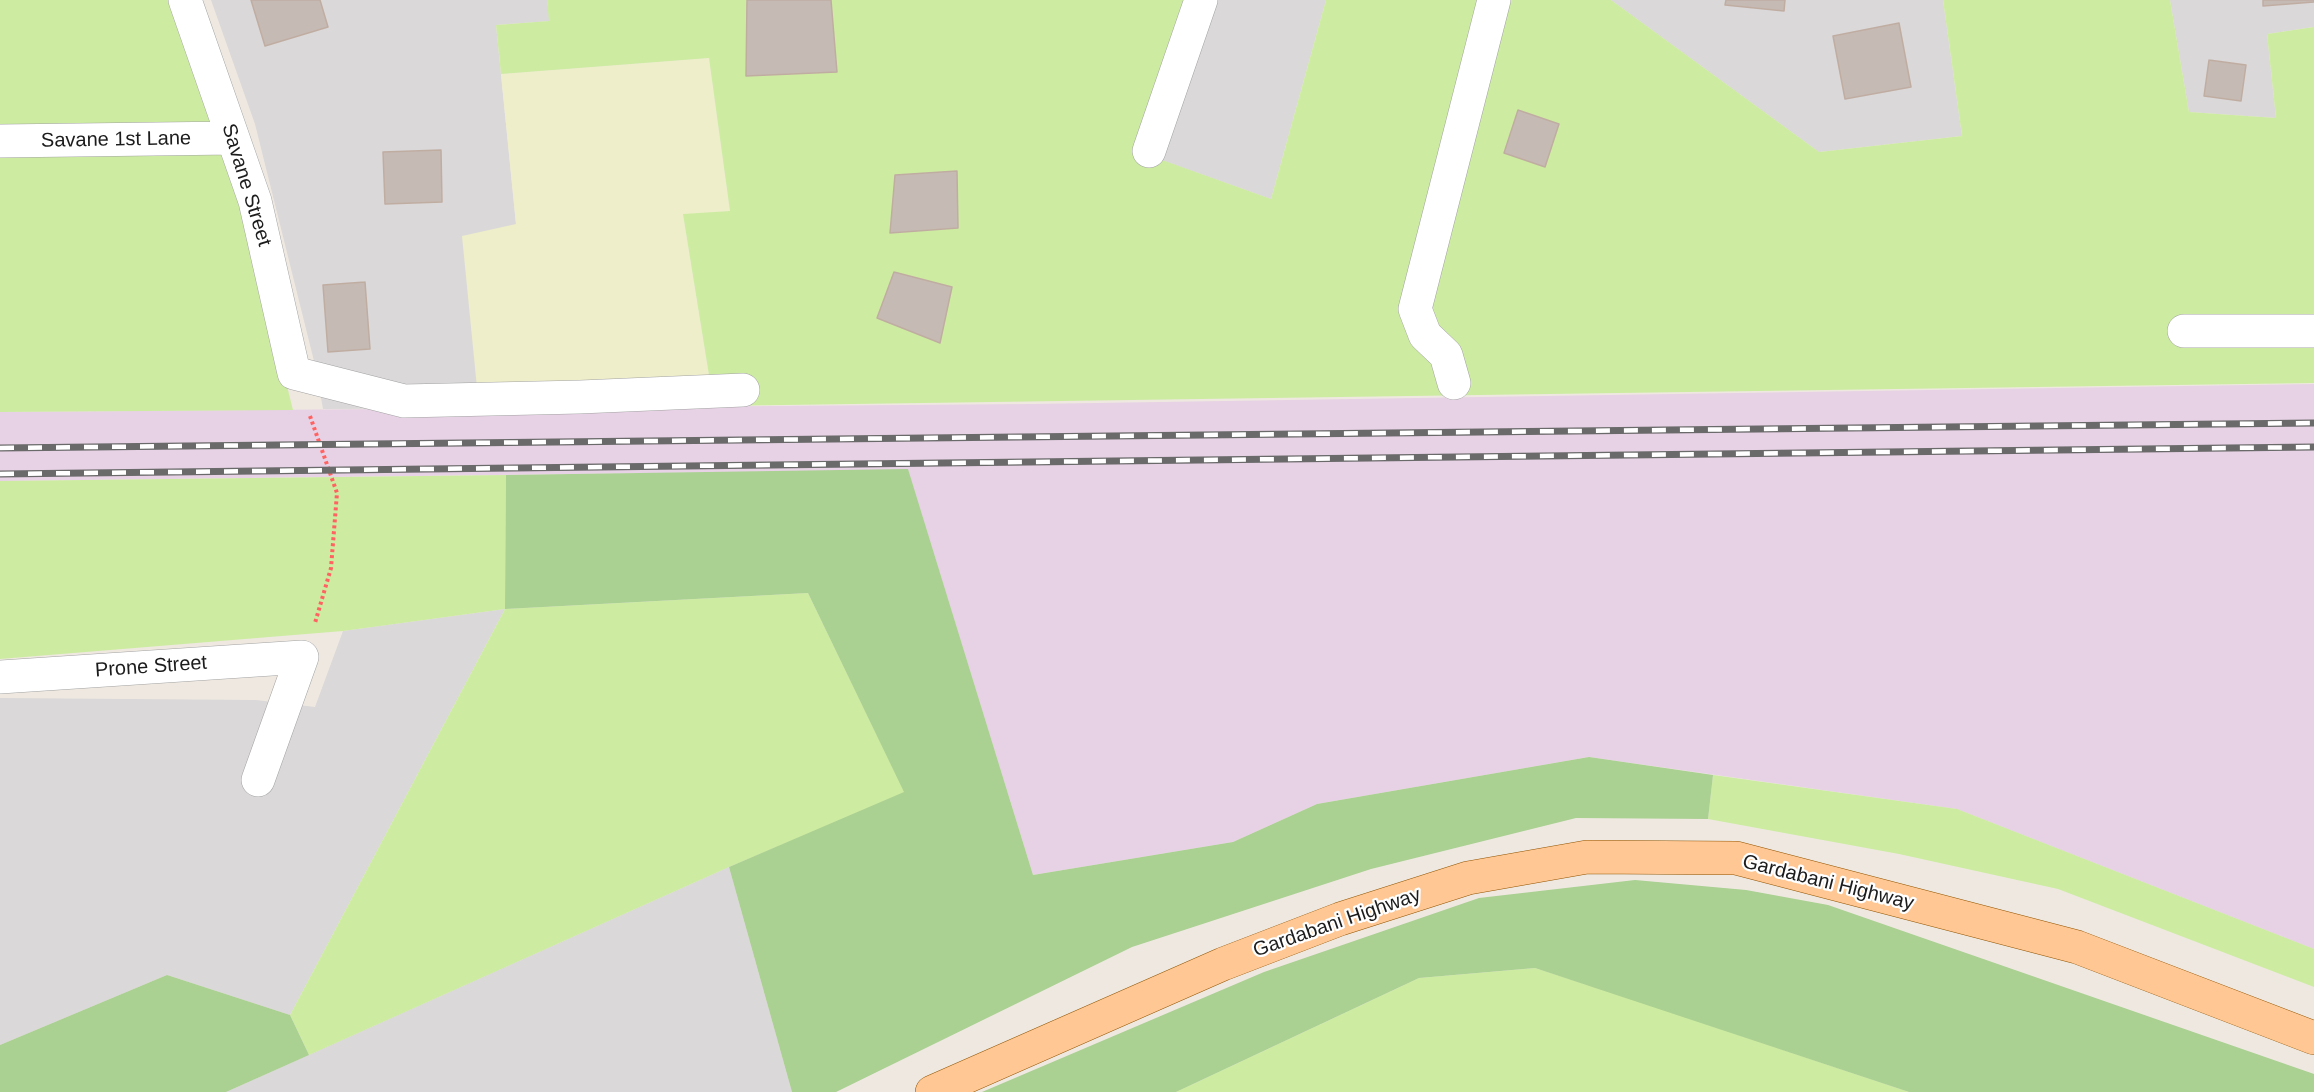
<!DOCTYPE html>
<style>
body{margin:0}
canvas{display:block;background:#eee8e0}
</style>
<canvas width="2314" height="1092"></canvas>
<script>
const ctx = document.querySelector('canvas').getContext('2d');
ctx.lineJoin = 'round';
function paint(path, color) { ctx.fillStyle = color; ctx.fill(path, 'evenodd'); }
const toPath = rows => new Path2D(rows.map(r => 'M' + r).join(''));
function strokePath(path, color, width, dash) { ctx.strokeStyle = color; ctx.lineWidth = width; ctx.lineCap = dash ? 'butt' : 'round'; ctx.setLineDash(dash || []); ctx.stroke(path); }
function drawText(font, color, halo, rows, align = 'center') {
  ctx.font = font + ' Arial,sans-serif'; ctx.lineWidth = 4.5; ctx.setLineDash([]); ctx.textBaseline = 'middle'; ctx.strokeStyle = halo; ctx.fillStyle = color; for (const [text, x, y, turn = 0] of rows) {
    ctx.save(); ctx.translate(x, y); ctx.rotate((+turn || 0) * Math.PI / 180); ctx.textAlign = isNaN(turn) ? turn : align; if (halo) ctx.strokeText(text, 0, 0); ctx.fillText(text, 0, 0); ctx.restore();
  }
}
paint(toPath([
 [211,0,547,0,550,21,496,25,516,224,479,408,323,409,316,369,255,124],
 [1214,0,1326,0,1271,199,1156,158],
 [1611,0,1943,0,1962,136,1819,152],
 [2170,0,2314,0,2314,27,2267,34,2276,118,2189,112],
 [505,609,290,1015,167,975,0,1045,0,698,256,700,315,707,343,631],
 [729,867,792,1092,226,1092]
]), '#dad8d9');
paint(toPath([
 [2314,384,2314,949,1957,809,1589,757,1317,804,1233,842,1033,875,908,470,0,481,0,412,1032,404]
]), '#e7d2e5');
paint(toPath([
 [709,58,730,211,683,215,714,406,479,408,462,236,516,224,501,74]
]), '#eeeeca');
paint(toPath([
 [0,0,173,0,219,124,0,128],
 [547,0,1188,0,1137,151,1271,199,1326,0,1611,0,1819,152,1962,136,1943,0,2170,0,2189,112,2276,118,2267,34,2314,27,2314,383,714,406,683,214,730,211,709,58,501,74,496,25,549,21],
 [227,147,293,410,0,412,0,151],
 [506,475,505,609,808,593,905,793,729,867,309,1055,290,1015,505,609,343,631,0,659,0,481],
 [1713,775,1957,809,2314,949,2314,987,2058,889,1899,854,1708,819],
 [1535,968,1628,998,1909,1092,1176,1092,1419,978]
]), '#cdeca2');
paint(toPath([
 [908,469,1033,875,1233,842,1317,804,1589,757,1713,775,1708,819,1576,818,1371,869,1132,947,836,1092,792,1092,729,867,904,792,808,593,505,609,506,475],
 [1635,880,1746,890,1828,905,2314,1074,2314,1092,1909,1092,1535,968,1419,978,1176,1092,982,1092,1264,972,1479,898],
 [167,975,290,1015,309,1055,226,1092,0,1092,0,1045]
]), '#aad092');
const building = toPath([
 [251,0,320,0,328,27,265,46,251,0],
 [747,0,831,0,837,72,746,76,747,0],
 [1726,0,1785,0,1784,11,1725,5,1726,0],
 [2263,0,2314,0,2314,2,2263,6,2263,0],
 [1899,23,1911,87,1845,99,1833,36,1899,23],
 [2209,60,2246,65,2241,101,2204,96,2209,60],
 [1518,110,1559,124,1545,167,1504,153,1518,110],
 [441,150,442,202,385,204,383,152,441,150],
 [957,171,958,228,890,233,895,175,957,171],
 [894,272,952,287,940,343,877,318,894,272],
 [365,282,370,349,328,352,323,285,365,282]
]);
paint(building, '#c6bab4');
strokePath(building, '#c0ada2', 1.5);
const minor = toPath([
 [185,0,255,201,294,373,404,401,580,397,743,390],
 [0,141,233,138],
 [1149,151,1201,0],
 [2184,331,2314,331],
 [1454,383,1446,355,1425,335,1415,309,1494,0],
 [0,677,302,657,258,780]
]);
const major = toPath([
 [932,1092,1223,964,1340,919,1468,878,1587,857,1736,858,2077,947,2314,1038]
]);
strokePath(minor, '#a3a3a3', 34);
strokePath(major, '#935500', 34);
strokePath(toPath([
 [310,416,337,493,331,568,315,623]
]), '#ff6260', 4, [3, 3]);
strokePath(minor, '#fff', 33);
strokePath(major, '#ffc794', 33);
const rail = toPath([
 [0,448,2314,423],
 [0,474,2314,447]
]);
strokePath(rail, '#6a6a6a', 7);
strokePath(rail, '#fff', 4.5, [14]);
drawText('20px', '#1c1c1c', '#fff', [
 ["Savane 1st Lane",116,140,-1],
 ["Savane Street",246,185,73],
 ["Prone Street",151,667,-4],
 ["Gardabani Highway",1828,883,14],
 ["Gardabani Highway",1337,923,-19]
]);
</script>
